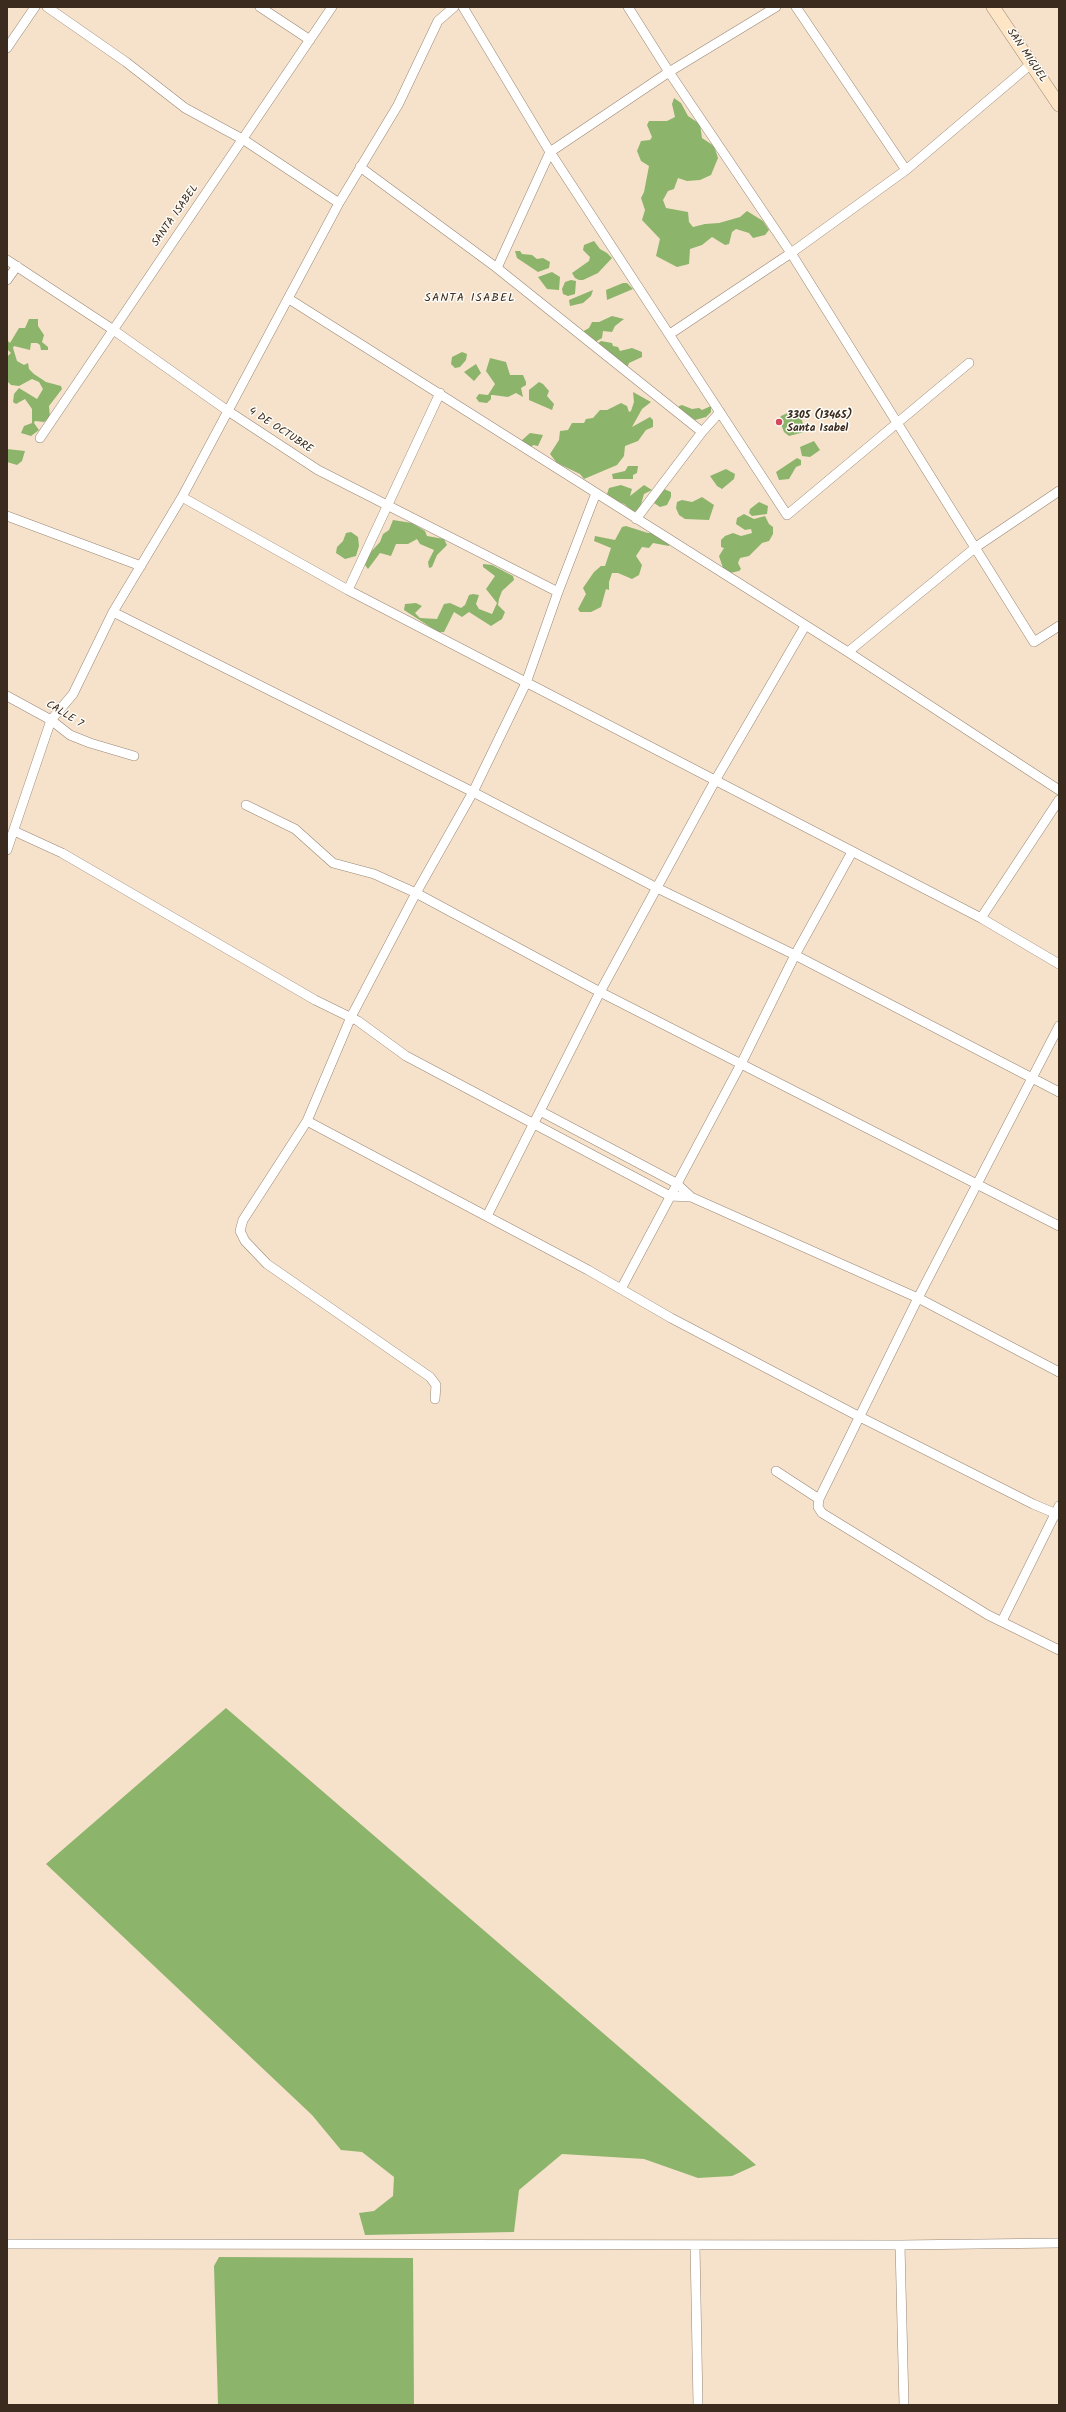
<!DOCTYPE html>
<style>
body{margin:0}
#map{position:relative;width:1066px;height:2412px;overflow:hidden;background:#f6e2cb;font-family:Kalam,sans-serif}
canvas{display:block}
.frame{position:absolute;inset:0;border:8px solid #3b2a1e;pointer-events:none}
</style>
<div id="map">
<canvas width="1066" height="2412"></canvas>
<div class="frame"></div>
</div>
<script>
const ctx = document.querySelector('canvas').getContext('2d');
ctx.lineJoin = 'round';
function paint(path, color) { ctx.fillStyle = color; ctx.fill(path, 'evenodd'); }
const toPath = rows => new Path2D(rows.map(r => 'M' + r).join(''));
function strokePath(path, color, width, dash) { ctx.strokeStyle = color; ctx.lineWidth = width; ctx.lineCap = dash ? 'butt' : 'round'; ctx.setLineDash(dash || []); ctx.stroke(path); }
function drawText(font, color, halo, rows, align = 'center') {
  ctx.font = font + ' Kalam,sans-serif'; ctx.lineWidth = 3; ctx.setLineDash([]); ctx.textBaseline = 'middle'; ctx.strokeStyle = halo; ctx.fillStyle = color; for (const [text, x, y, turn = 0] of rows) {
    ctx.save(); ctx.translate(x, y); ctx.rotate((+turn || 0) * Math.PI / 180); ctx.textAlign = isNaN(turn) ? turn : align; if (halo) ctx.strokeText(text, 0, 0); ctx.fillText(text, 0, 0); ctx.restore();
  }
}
paint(toPath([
 [674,98,681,103,688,116,700,124,702,138,714,146,718,158,711,175,700,180,687,181,678,178,674,189,668,191,663,200,666,208,688,212,689,222,693,227,705,224,719,223,740,217,747,211,763,221,769,230,765,235,753,238,749,233,736,229,732,232,729,244,725,245,712,237,702,245,690,249,689,264,677,267,656,256,660,239,642,220,645,210,641,198,644,192,649,166,641,161,637,151,641,141,650,140,652,137,647,125,649,121,667,121,675,117,672,104],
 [594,241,600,249,607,253,612,258,598,273,583,280,579,280,575,278,572,273,589,261,590,257,583,250,584,245],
 [515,251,520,251,522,254,532,255,537,259,543,258,550,262,549,268,538,272,517,258],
 [552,272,560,277,559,290,547,289,538,277],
 [571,280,576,281,575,294,568,296,563,294,562,289,565,282],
 [623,283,627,283,633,289,607,300,606,290],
 [593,290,591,296,583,303,570,306,569,300],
 [612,316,624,319,615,326,612,332,603,331,602,338,597,341,592,343,580,333,589,328,592,322,599,322],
 [29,319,38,319,38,326,44,335,42,342,48,347,48,350,41,350,40,345,37,343,31,343,30,350,14,346,13,348,17,361,24,365,28,363,29,369,34,374,46,382,61,386,62,389,49,406,50,417,44,422,35,421,34,423,39,430,31,436,21,433,24,426,32,423,32,409,25,399,16,404,13,402,14,394,19,388,37,399,43,389,39,382,32,379,19,386,11,385,7,381,7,357,11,353,7,349,7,340,10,343,19,328,25,328],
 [601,341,612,343,613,346,618,347,620,351,632,348,642,352,642,357,629,363,627,368,596,345],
 [462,352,467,354,466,360,460,367,455,368,451,364,452,357],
 [490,358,506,362,510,375,523,375,526,382,526,385,521,388,523,397,516,393,508,397,493,395,491,395,491,399,487,403,479,402,476,398,479,394,488,395,495,384,486,371],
 [476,364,481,373,474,381,464,372],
 [539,382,543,384,549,391,547,396,554,404,552,410,529,400,529,390],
 [633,392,651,402,642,409,632,427,650,417,653,420,653,427,646,430,638,441,625,446,624,456,617,465,584,479,580,474,557,463,550,454,559,440,560,431,568,430,572,423,584,423,586,419,593,418,600,410,607,410,621,403,627,406,629,412,631,411,634,402],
 [682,405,692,409,699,408,702,410,711,406,711,412,706,417,695,420,687,414,682,415,677,413,679,406],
 [792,411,797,418,801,418,805,429,804,432,789,436,784,432,779,419,781,416],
 [530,433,543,435,538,446,533,445,531,448,521,441],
 [814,441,820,450,810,457,802,456,800,447],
 [7,449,25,451,22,461,17,465,7,462],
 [797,458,801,460,801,465,796,467,789,479,779,480,776,472],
 [628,466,638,466,637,473,633,475,633,479,613,479,612,474,625,471],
 [726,469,735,474,734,479,722,489,717,486,710,476],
 [621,485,632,489,630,496,644,485,652,490,644,494,640,508,634,512,624,504,606,497,609,488],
 [664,489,671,492,671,497,667,505,660,507,654,503],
 [702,497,714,505,709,520,685,519,679,515,676,508,677,502,682,500,692,502],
 [759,502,768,506,767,514,752,516,749,513,750,509],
 [744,514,754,519,765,516,769,524,773,527,773,534,769,541,762,543,749,556,740,558,738,563,741,569,739,571,730,573,723,568,719,556,724,548,721,547,721,540,725,536,733,533,741,536,752,533,751,529,745,530,736,524,737,518],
 [393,520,412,523,425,531,427,536,444,539,447,545,437,555,432,567,429,568,428,562,434,550,420,544,417,539,408,544,396,544,391,556,380,553,368,569,365,565,367,556,380,542,383,534,389,530],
 [626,526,648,533,667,532,671,538,669,546,653,543,649,548,642,547,636,556,642,565,639,575,632,579,618,573,612,573,609,582,609,590,606,589,601,607,591,612,580,612,578,609,586,594,583,588,594,572,601,566,605,566,611,548,594,541,595,536,615,540,622,527],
 [351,532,358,537,359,546,356,556,345,559,336,553,337,547,343,541,346,533],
 [483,564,492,565,513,576,514,580,502,591,499,599,498,605,505,612,502,619,491,626,469,612,462,617,454,612,444,632,438,632,404,610,405,604,416,603,422,606,415,613,420,618,437,619,444,604,450,603,461,608,465,605,469,595,473,594,479,595,476,604,479,609,492,614,497,603,486,589,495,576,483,567],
 [226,1708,756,2165,732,2176,698,2178,644,2159,562,2154,519,2190,514,2232,365,2235,359,2213,374,2211,393,2196,394,2177,362,2152,341,2150,312,2115,46,1864],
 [219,2257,413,2258,414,2405,218,2405,214,2266]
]), '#8cb46b');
const street = toPath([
 [47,7,126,62,185,108,244,140,339,203],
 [260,7,310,40],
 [463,7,550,152,787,515,969,363],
 [628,7,669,72,791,253,1034,642,1059,626],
 [796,7,906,170],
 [7,48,35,7],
 [360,167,497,268,702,432],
 [7,260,112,329,228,411,318,470,558,592],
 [497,268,550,152,669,72,776,7],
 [7,280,17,266],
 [289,299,848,652,1059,790],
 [670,334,791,253,906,170,1031,64],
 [40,438,332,7],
 [182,497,348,590,981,918,1059,964],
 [7,516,141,566],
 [636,519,702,432,720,412],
 [348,590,440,393],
 [113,612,473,792,657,888,795,955,1059,1092],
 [848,652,976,547,1059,491],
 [7,696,51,720,70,735,90,743,134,756],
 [246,805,295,829,333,863,374,874,416,893,600,992,1059,1226],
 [14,831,62,853,315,1000,358,1021,406,1056,670,1196,691,1197,918,1298,819,1499],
 [7,850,51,720,73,694,113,612,182,497,339,203,398,105,438,21,454,7],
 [981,918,1059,800],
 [1059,1026,918,1298,1059,1372],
 [540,1111,676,1183,691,1197],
 [307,1121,588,1270,671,1318,858,1416,1033,1504,1059,1515],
 [487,1216,600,992,716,779,805,626],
 [621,1289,742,1062,795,955,852,852],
 [435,1399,436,1385,430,1377,267,1264,245,1241,240,1231,243,1220,307,1121,351,1017,416,893,473,792,526,683,558,592,596,493],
 [776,1471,819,1499,818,1507,822,1513,988,1615,1059,1650],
 [1002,1621,1059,1506],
 [7,2244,900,2245,1059,2243],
 [695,2245,698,2405],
 [900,2245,904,2405]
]);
const secondary = toPath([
 [993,7,1059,105]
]);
strokePath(street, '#988674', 10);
strokePath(secondary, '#988674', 14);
strokePath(street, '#fff', 9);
strokePath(secondary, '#fee5c5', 13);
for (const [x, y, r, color] of [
 [779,422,4,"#d1495b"]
]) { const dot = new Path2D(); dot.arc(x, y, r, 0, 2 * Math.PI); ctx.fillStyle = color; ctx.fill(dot); strokePath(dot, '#fdfcf7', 1.5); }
drawText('11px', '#3b2a1e', '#fdfcf7', [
 ["SAN MIGUEL",1026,56,56],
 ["SANTA ISABEL",176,216,-55],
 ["4 DE OCTUBRE",280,431,33],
 ["CALLE 7",64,715,32]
]);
drawText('bold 11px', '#3b2a1e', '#fdfcf7', [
 ["3305 (13465)",787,416],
 ["Santa Isabel",787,429]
], 'left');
ctx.letterSpacing = '1px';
drawText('12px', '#3b2a1e', '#fdfcf7', [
 ["SANTA ISABEL",470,299]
]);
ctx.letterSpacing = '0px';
</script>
